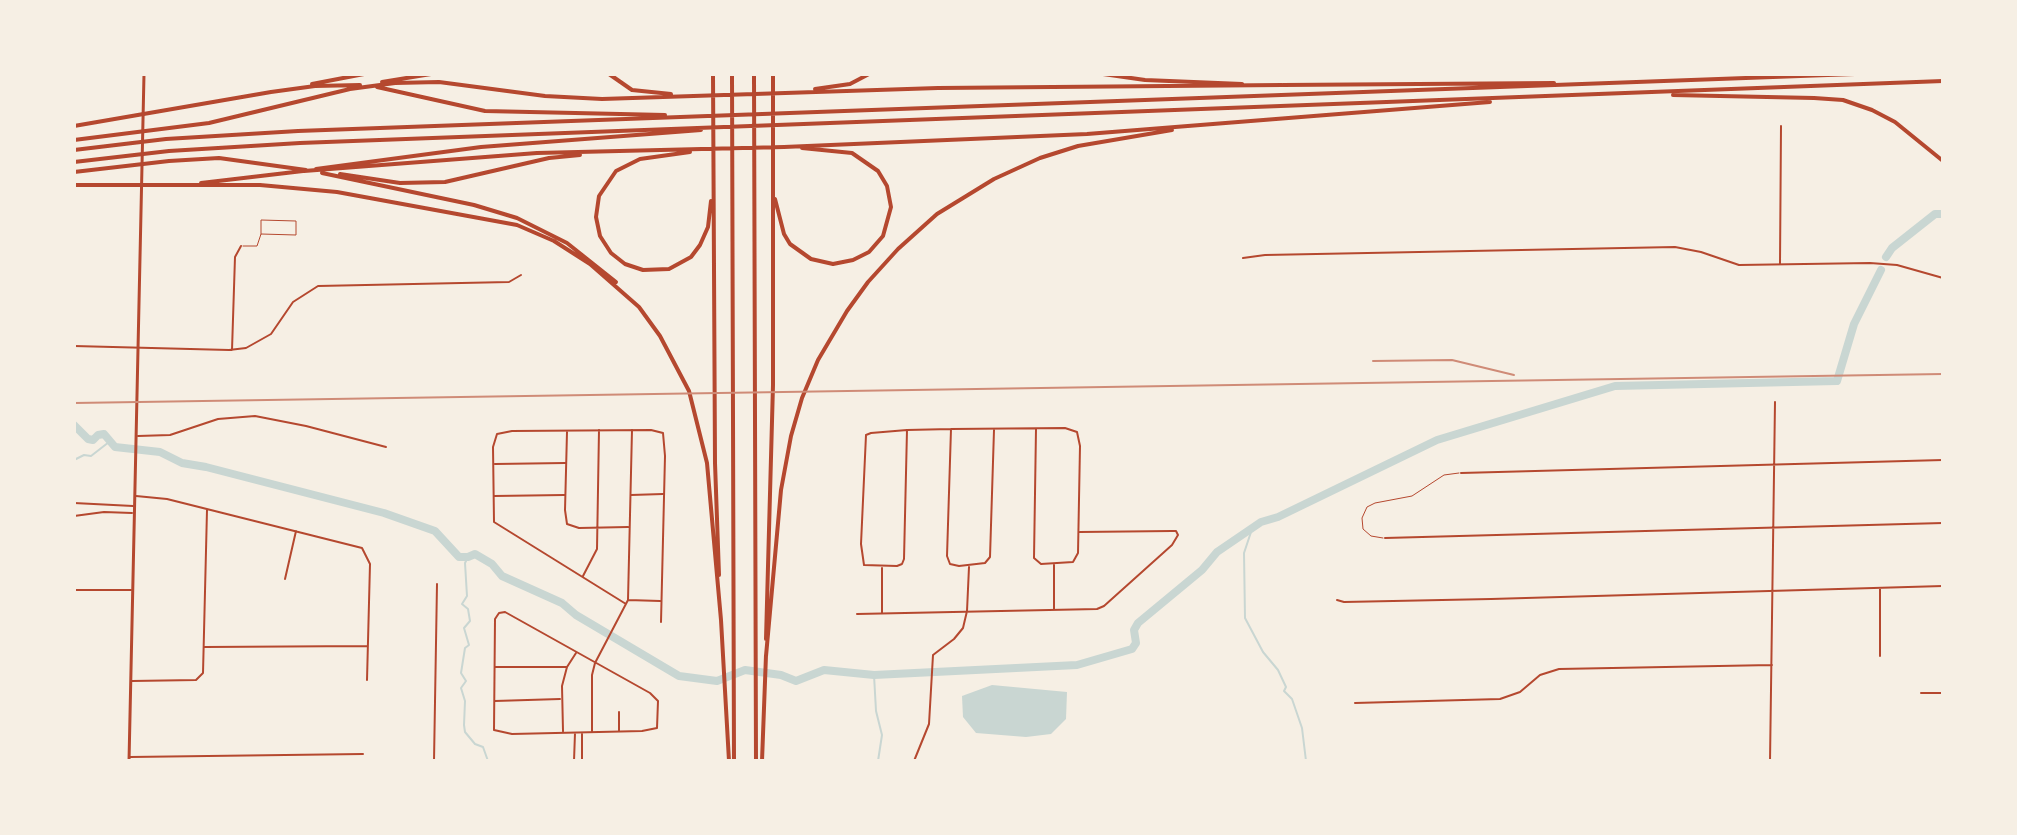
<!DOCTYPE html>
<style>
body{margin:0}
#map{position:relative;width:2017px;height:835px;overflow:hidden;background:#f6efe4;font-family:Commissioner,sans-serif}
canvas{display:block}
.frame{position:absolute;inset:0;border:76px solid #f6efe4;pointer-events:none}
</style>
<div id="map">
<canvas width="2017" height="835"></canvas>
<div class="frame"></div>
</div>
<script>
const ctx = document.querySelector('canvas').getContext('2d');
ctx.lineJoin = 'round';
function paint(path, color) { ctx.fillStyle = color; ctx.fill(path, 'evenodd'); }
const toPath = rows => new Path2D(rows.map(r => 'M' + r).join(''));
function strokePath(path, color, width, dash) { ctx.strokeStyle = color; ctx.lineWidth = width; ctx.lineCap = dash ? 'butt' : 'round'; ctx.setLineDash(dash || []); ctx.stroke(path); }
paint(toPath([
 [992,685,1067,692,1066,719,1051,734,1026,737,976,733,963,717,962,696]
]), '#c9d6d2');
strokePath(toPath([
 [74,460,84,455,91,456,109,442],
 [1252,529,1244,553,1245,618,1263,652,1278,670,1286,687,1284,691,1292,699,1302,728,1306,761],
 [468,557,465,563,467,596,462,604,468,609,470,621,464,628,469,645,465,648,461,673,466,681,461,688,465,701,464,725,465,732,475,744,483,747,488,761],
 [874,675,876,711,882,735,878,761]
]), '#c9d6d2', 2);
strokePath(toPath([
 [1886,257,1892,248,1935,214,1943,214],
 [74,425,88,439,93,440,98,435,104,434,115,447,160,452,182,463,206,467,384,513,435,531,459,557,468,557,475,554,492,564,502,576,562,603,576,615,679,676,717,681,745,670,781,675,796,681,824,670,874,675,1077,665,1132,649,1136,643,1134,630,1138,623,1202,570,1217,552,1261,522,1278,517,1437,440,1615,386,1837,381,1854,324,1881,270]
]), '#c9d6d2', 8);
strokePath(toPath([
 [243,246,257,246,261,234,296,235,296,221,261,220,261,234],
 [1383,538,1371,536,1363,529,1362,518,1367,507,1375,503,1412,496,1444,475,1459,473]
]), '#b5482f', 1);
strokePath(toPath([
 [1243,258,1265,255,1675,247,1701,252,1739,265,1870,263,1897,265,1943,278],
 [1780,263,1781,126],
 [74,346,229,350,246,348,271,334,293,302,318,286,509,282,521,275],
 [232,350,235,257,241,246],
 [951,429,947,556,950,564,959,566,985,563,990,557,994,430],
 [907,430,904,559,902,564,897,566,864,565,861,544,866,435,871,433,907,430,951,429,1065,428,1077,432,1080,446,1078,553,1073,562,1041,564,1034,558,1036,429],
 [567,432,565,510,567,524,579,528,628,527],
 [138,436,170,435,218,419,255,416,306,426,386,447],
 [495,464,565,463],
 [1461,473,1943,460],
 [631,495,663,494],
 [136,496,167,499,362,548,370,564,367,680],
 [494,496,564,495],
 [74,503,133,506],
 [74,516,104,512,132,513],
 [1385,538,1943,523],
 [882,568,882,613],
 [583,576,597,549,599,430],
 [285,579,296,531],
 [74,590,131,590],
 [628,600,660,601],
 [1337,600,1344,602,1491,599,1943,586],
 [626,604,494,522,493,447,497,434,512,431,651,430,663,433,665,456,661,622],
 [1054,610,1054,565],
 [505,612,650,693,658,701,657,728,642,731,512,734,494,730,495,619,499,613,505,612],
 [857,614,1097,609,1104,606,1172,545,1178,535,1176,531,1172,531,1080,532],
 [205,647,367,646],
 [1880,656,1880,589],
 [496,667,566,667],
 [132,681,196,680,203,673,207,510],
 [1921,693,1943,693],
 [495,701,560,699],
 [1355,703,1500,699,1520,692,1540,675,1559,669,1772,665],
 [619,712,619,730],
 [563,731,562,686,567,667,576,653],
 [592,731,592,675,595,663,628,600,632,430],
 [130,757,363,754],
 [434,761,437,584],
 [574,761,575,733],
 [582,761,582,734],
 [914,761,929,724,933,655,954,639,963,628,967,611,969,567],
 [1770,761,1775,402]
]), '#b5482f', 2);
strokePath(toPath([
 [129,761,144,74]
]), '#b5482f', 3);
strokePath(toPath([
 [609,74,632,90,671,94],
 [713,74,715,463,719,575],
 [732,74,734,761],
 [754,74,756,761],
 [1103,74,1145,80,1242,84],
 [382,82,431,74],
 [312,84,364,74],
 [1283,85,1554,83],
 [377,87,485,111,665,115],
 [350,89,395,83,439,82,545,96,602,99,938,88,1282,85],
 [815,89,850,84,869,74],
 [1673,95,1814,98,1843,100,1872,110,1895,122,1943,161],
 [74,126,271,92,315,86,360,85],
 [74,140,209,123,350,89],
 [74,150,166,139,298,131,1855,74],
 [690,152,640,159,616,171,599,196,596,217,600,236,611,253,625,264,643,270,669,269,691,257,700,245,708,227,711,201],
 [74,162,169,151,300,143,1943,81],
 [316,169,481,147,701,130],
 [304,171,537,153,784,147,1087,134,1490,102],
 [74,172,169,161,219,158,306,170],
 [322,173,474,205,517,218,567,243,616,282],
 [340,174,400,183,445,182,549,158,580,155],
 [201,183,303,171],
 [74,185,260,185,337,192,517,225,554,241,590,264,639,307,660,336,689,391,707,463,721,620],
 [775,199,784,234,790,244,811,259,833,264,853,260,869,252,883,236,891,207,887,186,878,171,852,153,802,148],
 [721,620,729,761],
 [766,639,773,385,773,74],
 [766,656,781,490,791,436,802,398,818,360,847,311,868,282,898,249,937,214,994,179,1040,158,1078,146,1172,130],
 [762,761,766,655]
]), '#b5482f', 4);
strokePath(toPath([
 [1373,361,1452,360,1514,375],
 [74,403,1943,374]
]), '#cf8b77', 2);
</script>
